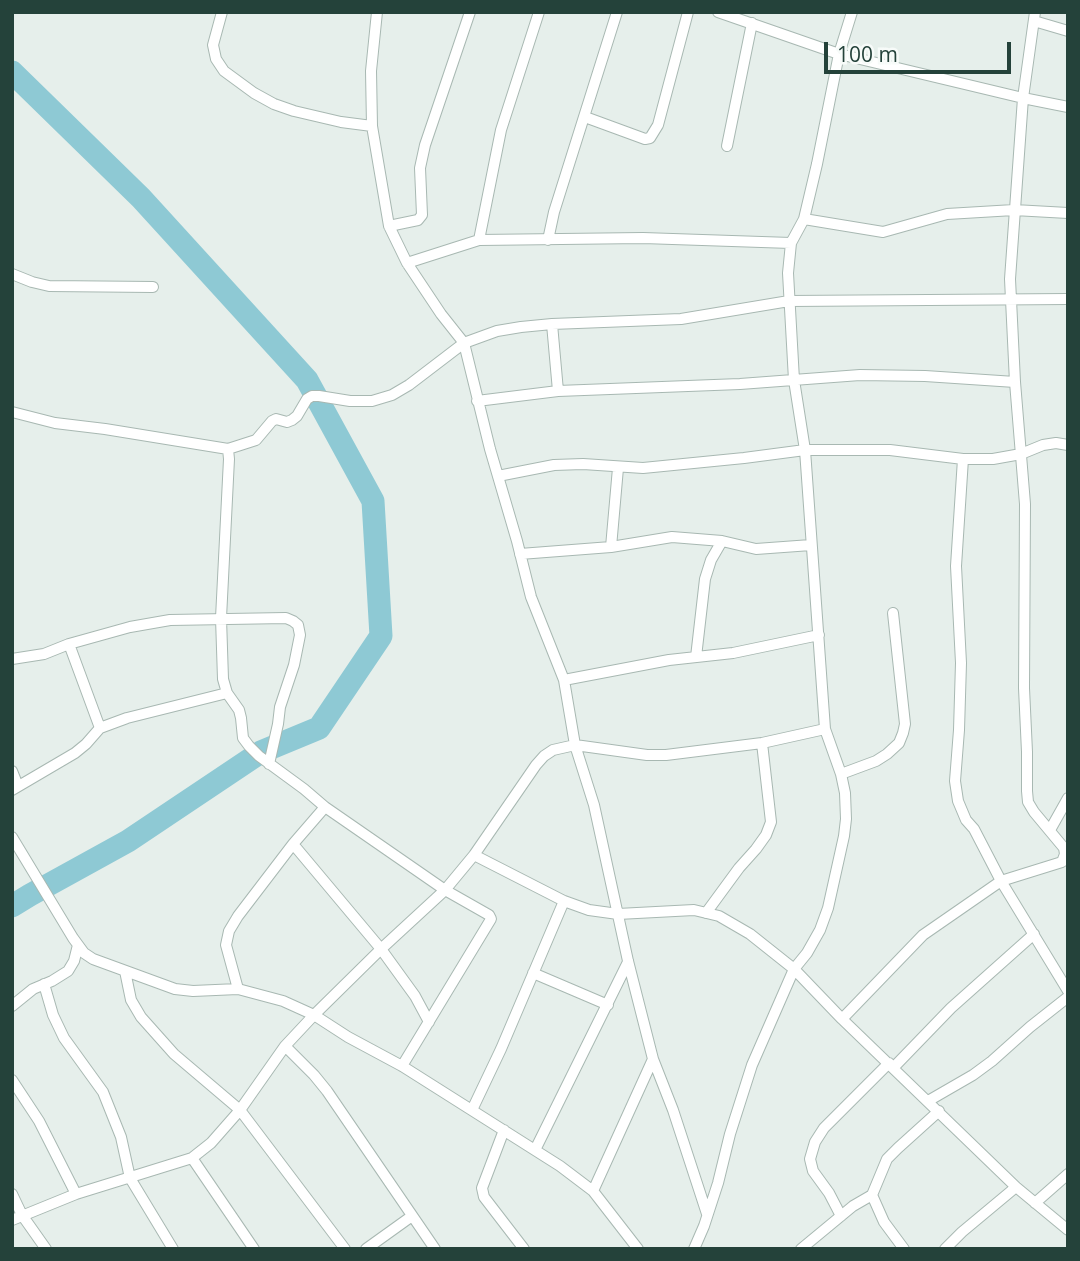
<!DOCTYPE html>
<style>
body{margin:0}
#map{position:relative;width:1080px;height:1261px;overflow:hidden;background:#e6efeb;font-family:"Open Sans",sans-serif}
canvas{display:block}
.frame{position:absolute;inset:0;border:14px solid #24423a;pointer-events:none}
.scale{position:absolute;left:824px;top:42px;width:187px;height:32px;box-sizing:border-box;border:4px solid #24423a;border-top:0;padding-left:9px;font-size:21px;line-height:24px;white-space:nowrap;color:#24423a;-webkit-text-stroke:5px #f7fbf9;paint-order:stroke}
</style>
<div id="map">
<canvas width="1080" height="1261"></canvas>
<div class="frame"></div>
<div class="scale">100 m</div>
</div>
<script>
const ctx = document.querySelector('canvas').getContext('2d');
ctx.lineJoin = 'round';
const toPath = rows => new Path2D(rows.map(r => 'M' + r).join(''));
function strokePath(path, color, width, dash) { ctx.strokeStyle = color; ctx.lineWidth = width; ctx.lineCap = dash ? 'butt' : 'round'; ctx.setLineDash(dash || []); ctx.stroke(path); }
strokePath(toPath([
 [12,72,141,198,307,380,373,501,381,636,319,728,261,752,128,841,30,895,12,906]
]), '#8ec9d4', 23);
const minor = toPath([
 [222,12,213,45,216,59,224,71,254,93,274,104,294,111,341,122,372,126],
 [377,12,371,71,372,126,389,226,407,263,441,314,464,343,490,449,517,541,531,597,564,680,575,745,594,805,628,961,653,1059,673,1110,707,1214],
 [718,12,839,54,1023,98,1068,107],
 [1034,21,1068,31],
 [585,117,645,139,650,138,658,125,688,12],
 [727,146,752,23],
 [804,219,883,232,947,214,1014,210,1068,213],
 [389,226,418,220,422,215,420,168,425,145,470,12],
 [479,240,501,130,539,12],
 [548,240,554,212,617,12],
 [407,263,479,240,643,238,791,243],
 [12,274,32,282,49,286,153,287],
 [552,324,558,391],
 [477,401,558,391,740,384,860,375,925,376,1015,382],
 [12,412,55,423,105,429,228,449,256,440,272,421,276,419,287,422,292,420,297,416,307,399,312,396,319,396,350,401,372,401,392,395,409,385,464,343,497,331,521,327,552,324,681,319,789,301,1068,299],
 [228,449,229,459,221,618,223,679,227,693,239,710,241,718,243,738,249,746,259,756,304,789,325,807,445,890,489,915,491,919,402,1066],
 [963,459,956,566,961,663,959,730,955,781,958,801,966,820,974,829,1001,881,1068,991],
 [498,476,554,465,583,464,643,468,744,458,805,450,890,450,963,459,993,459,1021,454,1043,445,1056,443,1068,445],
 [611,547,618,468],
 [520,554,611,547,672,537,722,541,756,549,811,545],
 [69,644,100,728],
 [696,657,705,579,711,560,722,541],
 [12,659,44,654,69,644,130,627,170,620,286,618,293,621,298,625,300,635,294,665,280,707,278,724,269,764],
 [564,680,669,660,733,653,819,635],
 [12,771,18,786],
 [841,774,876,761,887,754,899,743,903,733,905,724,893,613],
 [12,790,75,753,86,744,100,728,127,718,227,693],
 [1050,830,1068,798],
 [12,837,73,938,84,953,93,959,175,989,193,991,238,989,283,1001,314,1015,348,1037,402,1066,560,1166,593,1191,638,1249],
 [293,844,381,949,415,996,429,1022],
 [474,855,564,901,589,910,618,914,694,910,719,916,750,934,794,969,842,1019,1016,1187,1068,1230],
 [706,913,739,868,756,849,766,835,771,822,762,743],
 [125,971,131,1000,141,1017,174,1054,240,1110,345,1249],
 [533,973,608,1005],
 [44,984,53,1015,64,1038,103,1092,121,1137,130,1178,173,1249],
 [238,989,226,945,229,931,238,916,293,844,325,807],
 [12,1006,33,989,52,981,68,971,74,961,78,945],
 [842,1019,923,935,1001,881,1062,862,1065,854,1064,848,1034,812,1028,802,1027,791,1027,752,1024,688,1025,504,1015,382,1010,279,1023,98,1035,12],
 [285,1046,314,1075,327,1091,435,1249],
 [893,1068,951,1008,1034,934],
 [12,1080,39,1121,76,1194],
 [928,1101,973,1075,992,1061,1030,1027,1068,997],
 [472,1110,501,1049,564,901],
 [504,1130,482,1188,484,1197,524,1249],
 [535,1150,628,962],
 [192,1158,254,1249],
 [593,1191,653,1059],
 [12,1194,22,1215,46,1249],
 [872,1195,884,1222,904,1249],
 [1035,1203,1068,1174],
 [841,1216,829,1193,813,1171,810,1159,815,1142,824,1128,889,1063],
 [12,1220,76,1194,192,1158,211,1143,240,1110,285,1046,314,1015,381,949,445,890,474,855,536,765,544,756,553,750,575,745,647,755,666,755,762,743,825,729],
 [366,1249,412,1216],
 [694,1249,704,1226,718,1183,730,1134,752,1065,794,969,807,953,820,930,828,908,844,836,846,819,845,793,841,774,825,729,805,450,794,380,788,273,791,243,804,219,817,164,839,54,852,12],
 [801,1249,853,1206,872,1195,887,1159,898,1148,939,1111],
 [945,1249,962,1232,1016,1187]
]);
strokePath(minor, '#a8b8b2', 12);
strokePath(minor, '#fff', 10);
</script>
